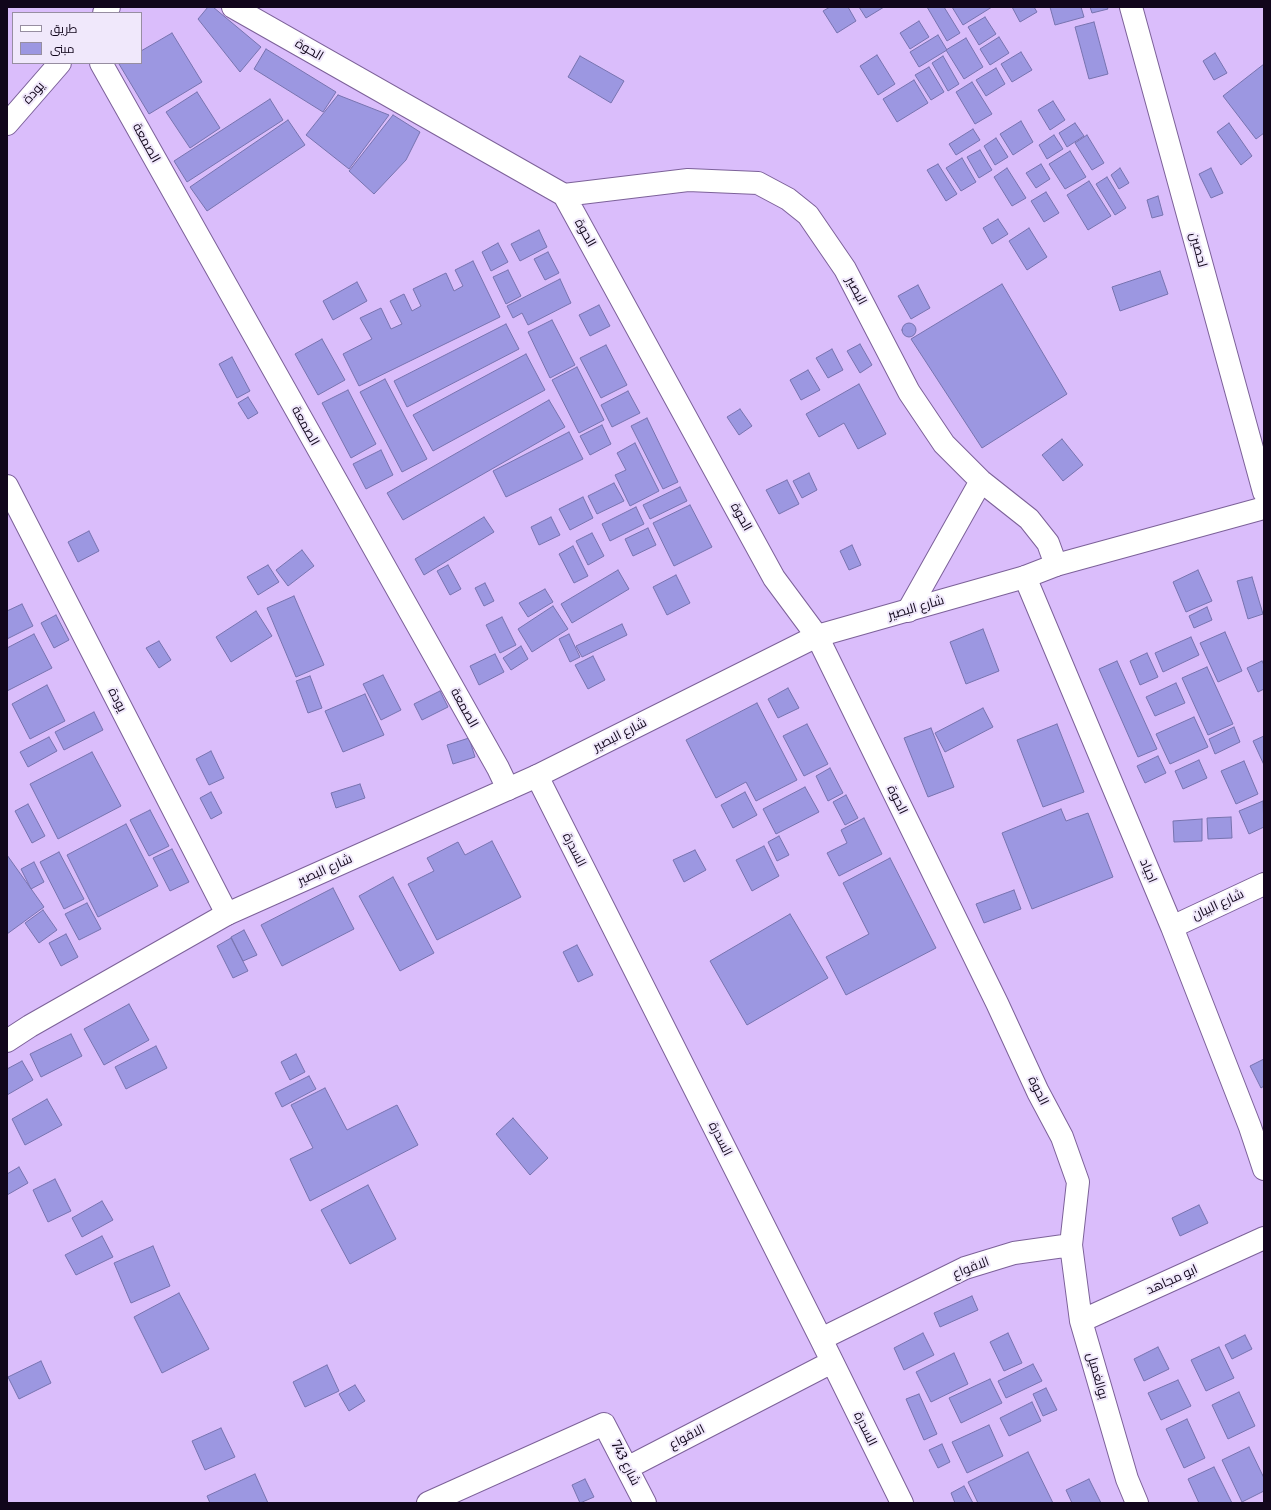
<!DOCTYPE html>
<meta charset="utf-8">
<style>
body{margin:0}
#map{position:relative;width:1271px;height:1510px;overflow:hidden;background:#dabdfb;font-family:Merriweather,Cairo,serif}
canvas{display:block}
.frame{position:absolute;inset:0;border:8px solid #11061b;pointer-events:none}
.legend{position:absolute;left:12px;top:12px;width:130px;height:52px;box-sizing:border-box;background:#f0e8fb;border:1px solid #978ea1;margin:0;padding:5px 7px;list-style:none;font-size:12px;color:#11061b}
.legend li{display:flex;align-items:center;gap:8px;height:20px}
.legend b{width:20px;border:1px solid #978ea1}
</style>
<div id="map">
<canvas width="1271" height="1510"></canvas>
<div class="frame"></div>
<ul class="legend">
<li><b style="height:5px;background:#fff"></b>طريق</li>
<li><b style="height:11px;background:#9c97e1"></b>مبنى</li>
</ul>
</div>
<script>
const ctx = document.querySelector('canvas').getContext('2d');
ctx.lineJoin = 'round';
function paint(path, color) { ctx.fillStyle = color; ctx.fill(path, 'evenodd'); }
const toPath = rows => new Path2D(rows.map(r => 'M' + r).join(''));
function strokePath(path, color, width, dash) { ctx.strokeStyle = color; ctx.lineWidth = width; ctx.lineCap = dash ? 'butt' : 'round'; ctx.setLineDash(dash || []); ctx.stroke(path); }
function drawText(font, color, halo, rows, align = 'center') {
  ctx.font = font + ' Merriweather,Cairo,serif'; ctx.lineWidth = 4; ctx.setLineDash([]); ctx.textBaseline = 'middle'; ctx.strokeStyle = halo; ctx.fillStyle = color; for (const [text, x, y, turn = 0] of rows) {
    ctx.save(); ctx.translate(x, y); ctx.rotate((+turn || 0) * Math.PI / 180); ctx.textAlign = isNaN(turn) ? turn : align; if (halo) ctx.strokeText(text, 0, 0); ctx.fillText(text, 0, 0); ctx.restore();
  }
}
const building = toPath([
 [208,7,213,7,261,47,240,72,198,19,208,7],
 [830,7,848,7,856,21,837,33,823,11,830,7],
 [859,7,884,7,866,18,859,7],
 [927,7,944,7,960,33,947,41,927,7],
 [952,7,992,7,963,25,952,7],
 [1012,7,1034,7,1037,12,1020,22,1012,7],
 [1050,7,1081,7,1084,17,1055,25,1050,7],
 [1090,7,1107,7,1108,9,1092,13,1090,7],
 [985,17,996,34,979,45,968,27,985,17],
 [919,21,929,37,910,49,900,33,919,21],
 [1094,22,1108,74,1089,79,1075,27,1094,22],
 [172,33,202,82,149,114,119,64,122,63,141,63,141,51,172,33],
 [938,35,947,50,919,67,910,52,938,35],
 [999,37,1009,53,990,65,980,49,999,37],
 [966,38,983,67,964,79,946,50,966,38],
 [266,49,336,92,323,112,254,69,266,49],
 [1021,52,1032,70,1012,82,1001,64,1021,52],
 [1215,53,1227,73,1214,80,1203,61,1215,53],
 [877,55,895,84,878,95,860,66,877,55],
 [580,56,624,81,611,103,568,77,580,56],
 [943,56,959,84,948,91,932,63,943,56],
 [1264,64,1264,133,1256,139,1223,96,1264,64],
 [929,67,944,92,931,100,915,75,929,67],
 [996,68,1005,84,986,96,976,80,996,68],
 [914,80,928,103,897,122,883,99,914,80],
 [972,82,992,114,975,124,956,92,972,82],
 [197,92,220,128,190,148,166,112,197,92],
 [338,95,389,115,349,169,306,135,338,95],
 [270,99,283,120,187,182,174,161,270,99],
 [1053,101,1065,120,1050,130,1038,110,1053,101],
 [393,115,420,132,406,160,374,194,349,171,393,115],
 [288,120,305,145,207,211,190,187,288,120],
 [1021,121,1033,142,1013,155,1000,134,1021,121],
 [1075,123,1084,136,1067,147,1059,133,1075,123],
 [1229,123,1252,156,1241,165,1217,132,1229,123],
 [973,129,980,140,956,155,949,144,973,129],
 [1054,135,1063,149,1047,159,1039,145,1054,135],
 [1087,135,1104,163,1092,170,1075,143,1087,135],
 [996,138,1008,157,995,165,984,146,996,138],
 [980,150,992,170,979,178,967,157,980,150],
 [1070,151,1086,177,1065,189,1049,164,1070,151],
 [962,158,976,182,961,191,946,168,962,158],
 [938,164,957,194,946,201,927,170,938,164],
 [1041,164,1050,179,1036,188,1026,173,1041,164],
 [1007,168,1026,198,1012,206,994,177,1007,168],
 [1120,168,1129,183,1119,189,1111,175,1120,168],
 [1211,168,1223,193,1211,198,1199,174,1211,168],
 [1107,177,1126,208,1115,215,1096,184,1107,177],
 [1089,181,1111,216,1088,230,1067,195,1089,181],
 [1046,192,1059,213,1044,222,1031,201,1046,192],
 [1158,196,1163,215,1152,218,1147,200,1158,196],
 [998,219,1008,234,992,244,983,228,998,219],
 [1029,228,1047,257,1027,270,1009,241,1029,228],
 [539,230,547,247,520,261,511,244,539,230],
 [498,243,508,262,491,271,482,252,498,243],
 [548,252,559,273,545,280,534,259,548,252],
 [473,261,500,317,359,386,343,354,372,339,360,318,381,308,391,329,402,324,390,301,404,294,412,311,421,306,413,289,446,273,454,291,463,286,455,270,473,261],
 [508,270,521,296,506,304,493,277,508,270],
 [1160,271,1168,294,1120,311,1112,287,1160,271],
 [560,279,571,303,528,325,522,313,513,318,507,306,560,279],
 [357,282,367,301,333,320,323,301,357,282],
 [1002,284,1067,394,982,448,911,339,1002,284],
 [918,285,930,308,911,319,898,296,918,285],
 [599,305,610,326,590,336,579,315,599,305],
 [552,320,575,365,550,378,528,332,552,320],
 '902 330a7 7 0 1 1 14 0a7 7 0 1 1-14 0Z',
 [506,324,519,349,407,407,394,381,506,324],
 [322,339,345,380,318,395,295,354,322,339],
 [860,344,872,365,860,373,847,351,860,344],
 [606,345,627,385,601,398,580,358,606,345],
 [832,349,843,370,828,378,816,358,832,349],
 [526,354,545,390,433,451,413,415,526,354],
 [232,357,250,391,237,398,219,364,232,357],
 [577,367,604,420,579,433,552,380,577,367],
 [808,370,820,390,801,400,790,380,808,370],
 [385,379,427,459,402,472,360,392,385,379],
 [859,384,886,434,858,449,844,423,819,437,806,414,859,384],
 [348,390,376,444,351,458,322,403,348,390],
 [628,391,640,413,612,427,601,405,628,391],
 [248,397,258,413,248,419,238,403,248,397],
 [549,400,565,427,403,520,387,493,549,400],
 [740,409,752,426,739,435,727,417,740,409],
 [647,418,678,482,663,489,631,426,647,418],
 [602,425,611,444,590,455,580,436,602,425],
 [569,432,583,459,506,497,493,471,569,432],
 [1062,439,1083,465,1063,481,1042,455,1062,439],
 [635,443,659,491,630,506,615,475,626,470,617,453,635,443],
 [381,450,393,475,366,489,353,464,381,450],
 [809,473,817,490,802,498,793,481,809,473],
 [787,480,799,504,779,514,766,490,787,480],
 [614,483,624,501,597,514,588,496,614,483],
 [680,487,687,501,650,519,643,505,680,487],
 [583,497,593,518,570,530,559,509,583,497],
 [690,505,712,547,674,566,653,523,690,505],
 [636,507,644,524,610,541,602,524,636,507],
 [484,517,494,532,424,575,415,559,484,517],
 [551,517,560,535,539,545,531,527,551,517],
 [648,528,656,545,633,556,625,539,648,528],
 [89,531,99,551,78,562,68,542,89,531],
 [592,533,604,556,588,565,576,541,592,533],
 [852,545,861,565,849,570,840,551,852,545],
 [573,546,588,576,574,583,559,554,573,546],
 [302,550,314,566,288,586,276,570,302,550],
 [268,565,279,582,258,595,247,577,268,565],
 [448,565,461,589,450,595,437,571,448,565],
 [618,570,629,589,572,623,561,604,618,570],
 [1198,570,1212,601,1186,612,1173,582,1198,570],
 [676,575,690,603,667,615,653,587,676,575],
 [1252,577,1263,614,1248,619,1237,581,1252,577],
 [485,583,494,601,484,606,475,588,485,583],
 [545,589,553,602,528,617,519,603,545,589],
 [294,596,324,665,296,677,267,608,294,596],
 [22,604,33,626,7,639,7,611,22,604],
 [553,606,568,629,532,652,518,629,553,606],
 [1207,607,1212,620,1194,628,1189,616,1207,607],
 [256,611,272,636,231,662,216,637,256,611],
 [56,615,69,640,54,648,41,623,56,615],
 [502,617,516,645,500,653,486,625,502,617],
 [622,624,627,635,582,657,576,646,622,624],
 [983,629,999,671,966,684,950,642,983,629],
 [1225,632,1242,671,1218,682,1200,643,1225,632],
 [34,634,52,668,7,691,7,648,34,634],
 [569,634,580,657,570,662,559,639,569,634],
 [1191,637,1199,655,1163,672,1155,653,1191,637],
 [159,641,171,660,159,668,146,648,159,641],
 [521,646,528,659,511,670,503,658,521,646],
 [1147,653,1158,677,1140,685,1130,661,1147,653],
 [495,654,504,672,479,685,470,666,495,654],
 [593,656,605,680,588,689,575,665,593,656],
 [1117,661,1157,749,1138,757,1099,669,1117,661],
 [1262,661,1264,665,1264,689,1258,692,1247,668,1262,661],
 [1207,667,1233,724,1208,735,1182,678,1207,667],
 [383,675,401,710,381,720,363,684,383,675],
 [310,676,322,708,308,713,296,681,310,676],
 [1176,683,1185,703,1155,716,1146,697,1176,683],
 [47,685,65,721,30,739,12,704,47,685],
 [788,688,799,708,778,718,768,699,788,688],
 [440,691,448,707,422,720,414,704,440,691],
 [365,694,384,735,343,752,325,711,365,694],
 [757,703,797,780,756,801,746,782,716,798,686,740,757,703],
 [983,708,993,727,945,752,935,733,983,708],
 [94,712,103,730,64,750,55,732,94,712],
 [1194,717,1208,747,1170,764,1156,734,1194,717],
 [807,724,828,764,804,776,783,736,807,724],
 [1057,724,1084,792,1043,807,1017,740,1057,724],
 [1234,727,1240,742,1215,754,1209,739,1234,727],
 [931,728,954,787,928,797,904,738,931,728],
 [1264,736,1264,765,1253,741,1264,736],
 [49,737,57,751,28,767,20,752,49,737],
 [469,738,475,757,453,764,447,745,469,738],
 [211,751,224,778,209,785,196,759,211,751],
 [92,752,121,806,58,839,30,784,92,752],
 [1158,756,1166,773,1145,783,1137,766,1158,756],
 [1199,760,1207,778,1183,789,1175,771,1199,760],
 [1244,761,1258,794,1236,804,1221,771,1244,761],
 [830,768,843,793,828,801,816,776,830,768],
 [360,784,365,798,336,808,331,793,360,784],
 [805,787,819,812,776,834,763,809,805,787],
 [211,792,222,813,211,819,200,798,211,792],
 [745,792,757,815,733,828,721,805,745,792],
 [846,795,858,818,845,825,833,802,846,795],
 [1263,801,1264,827,1249,834,1239,811,1263,801],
 [28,804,45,836,32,843,15,811,28,804],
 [1061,809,1066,821,1088,813,1113,877,1032,909,1002,833,1061,809],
 [150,810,169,846,149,856,130,820,150,810],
 [1231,817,1232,838,1208,839,1207,818,1231,817],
 [864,818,882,854,839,876,827,853,847,843,841,830,864,818],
 [1202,819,1202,841,1174,842,1173,821,1202,819],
 [126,824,158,886,98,917,67,855,126,824],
 [779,836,789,855,777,861,768,842,779,836],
 [492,841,521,897,437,940,408,884,434,871,427,858,458,842,465,855,492,841],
 [764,846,779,876,752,891,736,860,764,846],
 [172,849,189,882,170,891,153,858,172,849],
 [695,850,706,870,684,882,673,860,695,850],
 [59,852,84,899,64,909,40,862,59,852],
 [7,855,44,907,7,934,7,855],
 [890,858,936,948,846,995,826,957,869,934,843,883,890,858],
 [34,862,44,882,31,889,21,869,34,862],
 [393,877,434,953,400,971,359,896,393,877],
 [333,888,354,929,282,966,261,925,333,888],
 [1014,890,1021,909,984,923,976,904,1014,890],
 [87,903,101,929,79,940,65,914,87,903],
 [43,910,57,930,39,943,25,923,43,910],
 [790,914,828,978,747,1025,710,961,790,914],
 [244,930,257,955,243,961,231,937,244,930],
 [66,934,78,957,61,966,49,943,66,934],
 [231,938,248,971,233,978,217,946,231,938],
 [577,945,593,975,578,982,563,952,577,945],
 [129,1004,149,1040,104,1065,84,1029,129,1004],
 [71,1034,82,1056,41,1077,30,1054,71,1034],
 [156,1046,167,1068,126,1089,115,1067,156,1046],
 [296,1054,305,1072,290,1080,281,1062,296,1054],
 [1264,1059,1264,1086,1261,1088,1250,1066,1264,1059],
 [22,1061,33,1080,7,1095,7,1069,22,1061],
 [309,1076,316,1089,282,1107,275,1093,309,1076],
 [325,1088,347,1130,397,1105,418,1145,310,1201,290,1159,313,1148,291,1105,325,1088],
 [47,1099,62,1125,25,1145,12,1119,47,1099],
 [513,1118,548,1158,530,1175,496,1134,513,1118],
 [19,1167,28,1183,7,1195,7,1174,19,1167],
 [55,1179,71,1211,48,1222,33,1190,55,1179],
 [368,1185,396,1239,350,1264,321,1210,368,1185],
 [102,1201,113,1220,82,1237,72,1218,102,1201],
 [1199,1205,1208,1223,1180,1236,1172,1218,1199,1205],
 [102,1236,113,1257,76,1275,65,1255,102,1236],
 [153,1246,170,1286,131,1303,114,1263,153,1246],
 [179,1293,209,1349,162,1373,134,1317,179,1293],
 [972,1296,978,1310,940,1327,934,1313,972,1296],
 [923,1333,934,1355,904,1370,894,1348,923,1333],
 [1008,1333,1022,1363,1004,1371,990,1342,1008,1333],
 [1245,1335,1252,1349,1232,1359,1225,1345,1245,1335],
 [1158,1347,1169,1369,1144,1381,1134,1359,1158,1347],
 [1219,1347,1234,1378,1206,1391,1191,1360,1219,1347],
 [954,1353,968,1384,931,1402,916,1372,954,1353],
 [41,1361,51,1383,19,1399,8,1377,41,1361],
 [1033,1364,1042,1381,1006,1398,998,1381,1033,1364],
 [327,1365,339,1391,305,1407,293,1382,327,1365],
 [990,1379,1002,1403,961,1423,949,1398,990,1379],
 [1178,1380,1191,1406,1161,1420,1148,1393,1178,1380],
 [355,1385,365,1401,349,1411,339,1394,355,1385],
 [1046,1388,1057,1410,1043,1416,1033,1394,1046,1388],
 [1239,1392,1255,1426,1228,1439,1212,1405,1239,1392],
 [919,1394,937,1434,924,1440,906,1399,919,1394],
 [1032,1402,1041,1421,1009,1436,1000,1418,1032,1402],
 [1187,1419,1205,1458,1184,1468,1166,1429,1187,1419],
 [989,1425,1003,1456,967,1473,952,1442,989,1425],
 [221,1428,235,1457,205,1470,192,1441,221,1428],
 [942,1444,950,1462,938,1468,929,1450,942,1444],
 [1249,1447,1264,1478,1264,1491,1242,1502,1222,1460,1249,1447],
 [1028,1452,1053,1503,978,1503,968,1482,1028,1452],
 [1214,1467,1232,1503,1199,1503,1188,1479,1214,1467],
 [255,1474,268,1503,210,1503,207,1496,255,1474],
 [585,1479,594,1497,580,1503,572,1485,585,1479],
 [1089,1479,1101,1503,1072,1503,1066,1490,1089,1479],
 [964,1486,973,1503,955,1503,951,1493,964,1486]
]);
paint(building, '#9c97e1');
strokePath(building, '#7773af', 1);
const street = toPath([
 [233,7,564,195,774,578,817,636,997,1003,1038,1092,1062,1137,1078,1182,1071,1245,1014,1253,965,1268,821,1339],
 [1131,7,1264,492],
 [104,13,109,7],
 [101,63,498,768,508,789],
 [7,124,60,63],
 [564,195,688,180,758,183,788,199,808,215,845,269,909,392,944,444,981,481,1029,519,1048,543,1056,565],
 [7,486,227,914],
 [1025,577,1172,927,1250,1127,1264,1169],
 [908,611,981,481],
 [537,776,821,1339,902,1503],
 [1172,927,1264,884],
 [1071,1245,1081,1321,1127,1479,1137,1503],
 [1081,1321,1264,1238],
 [627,1468,832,1362],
 [428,1503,604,1424,645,1503]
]);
const secondary = toPath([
 [7,1041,30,1026,227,914,537,776,817,636,1025,577,1056,565,1264,508]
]);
strokePath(street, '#7c6199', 24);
strokePath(secondary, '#7c6199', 24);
strokePath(street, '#fff', 22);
strokePath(secondary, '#fff', 22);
drawText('13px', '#11061b', '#f0e8fb', [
 ["الحوة",309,50,30],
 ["يودة",34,93,-49],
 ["الصمعة",146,143,61],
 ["الحوة",585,233,61],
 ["لحصين",1198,250,75],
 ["البصير",856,291,62],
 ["الصمعة",305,426,61],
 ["الحوة",741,517,61],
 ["شارع البصير",916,608,-16],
 ["يودة",117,700,63],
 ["الصمعة",464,708,61],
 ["شارع البصير",620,735,-27],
 ["الحوة",897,800,64],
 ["السدرة",574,850,63],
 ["شارع البصير",325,870,-24],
 ["اجياد",1148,871,67],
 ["شارع البيان",1218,905,-25],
 ["الحوة",1038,1091,64],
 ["السدرة",720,1139,63],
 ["الاقواع",971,1268,-21],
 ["ابو مجاهد",1172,1280,-24],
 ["بوالغميل",1097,1376,74],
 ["السدرة",865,1429,64],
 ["الاقواع",687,1437,-27],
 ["شارع 743",625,1463,63]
]);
</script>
